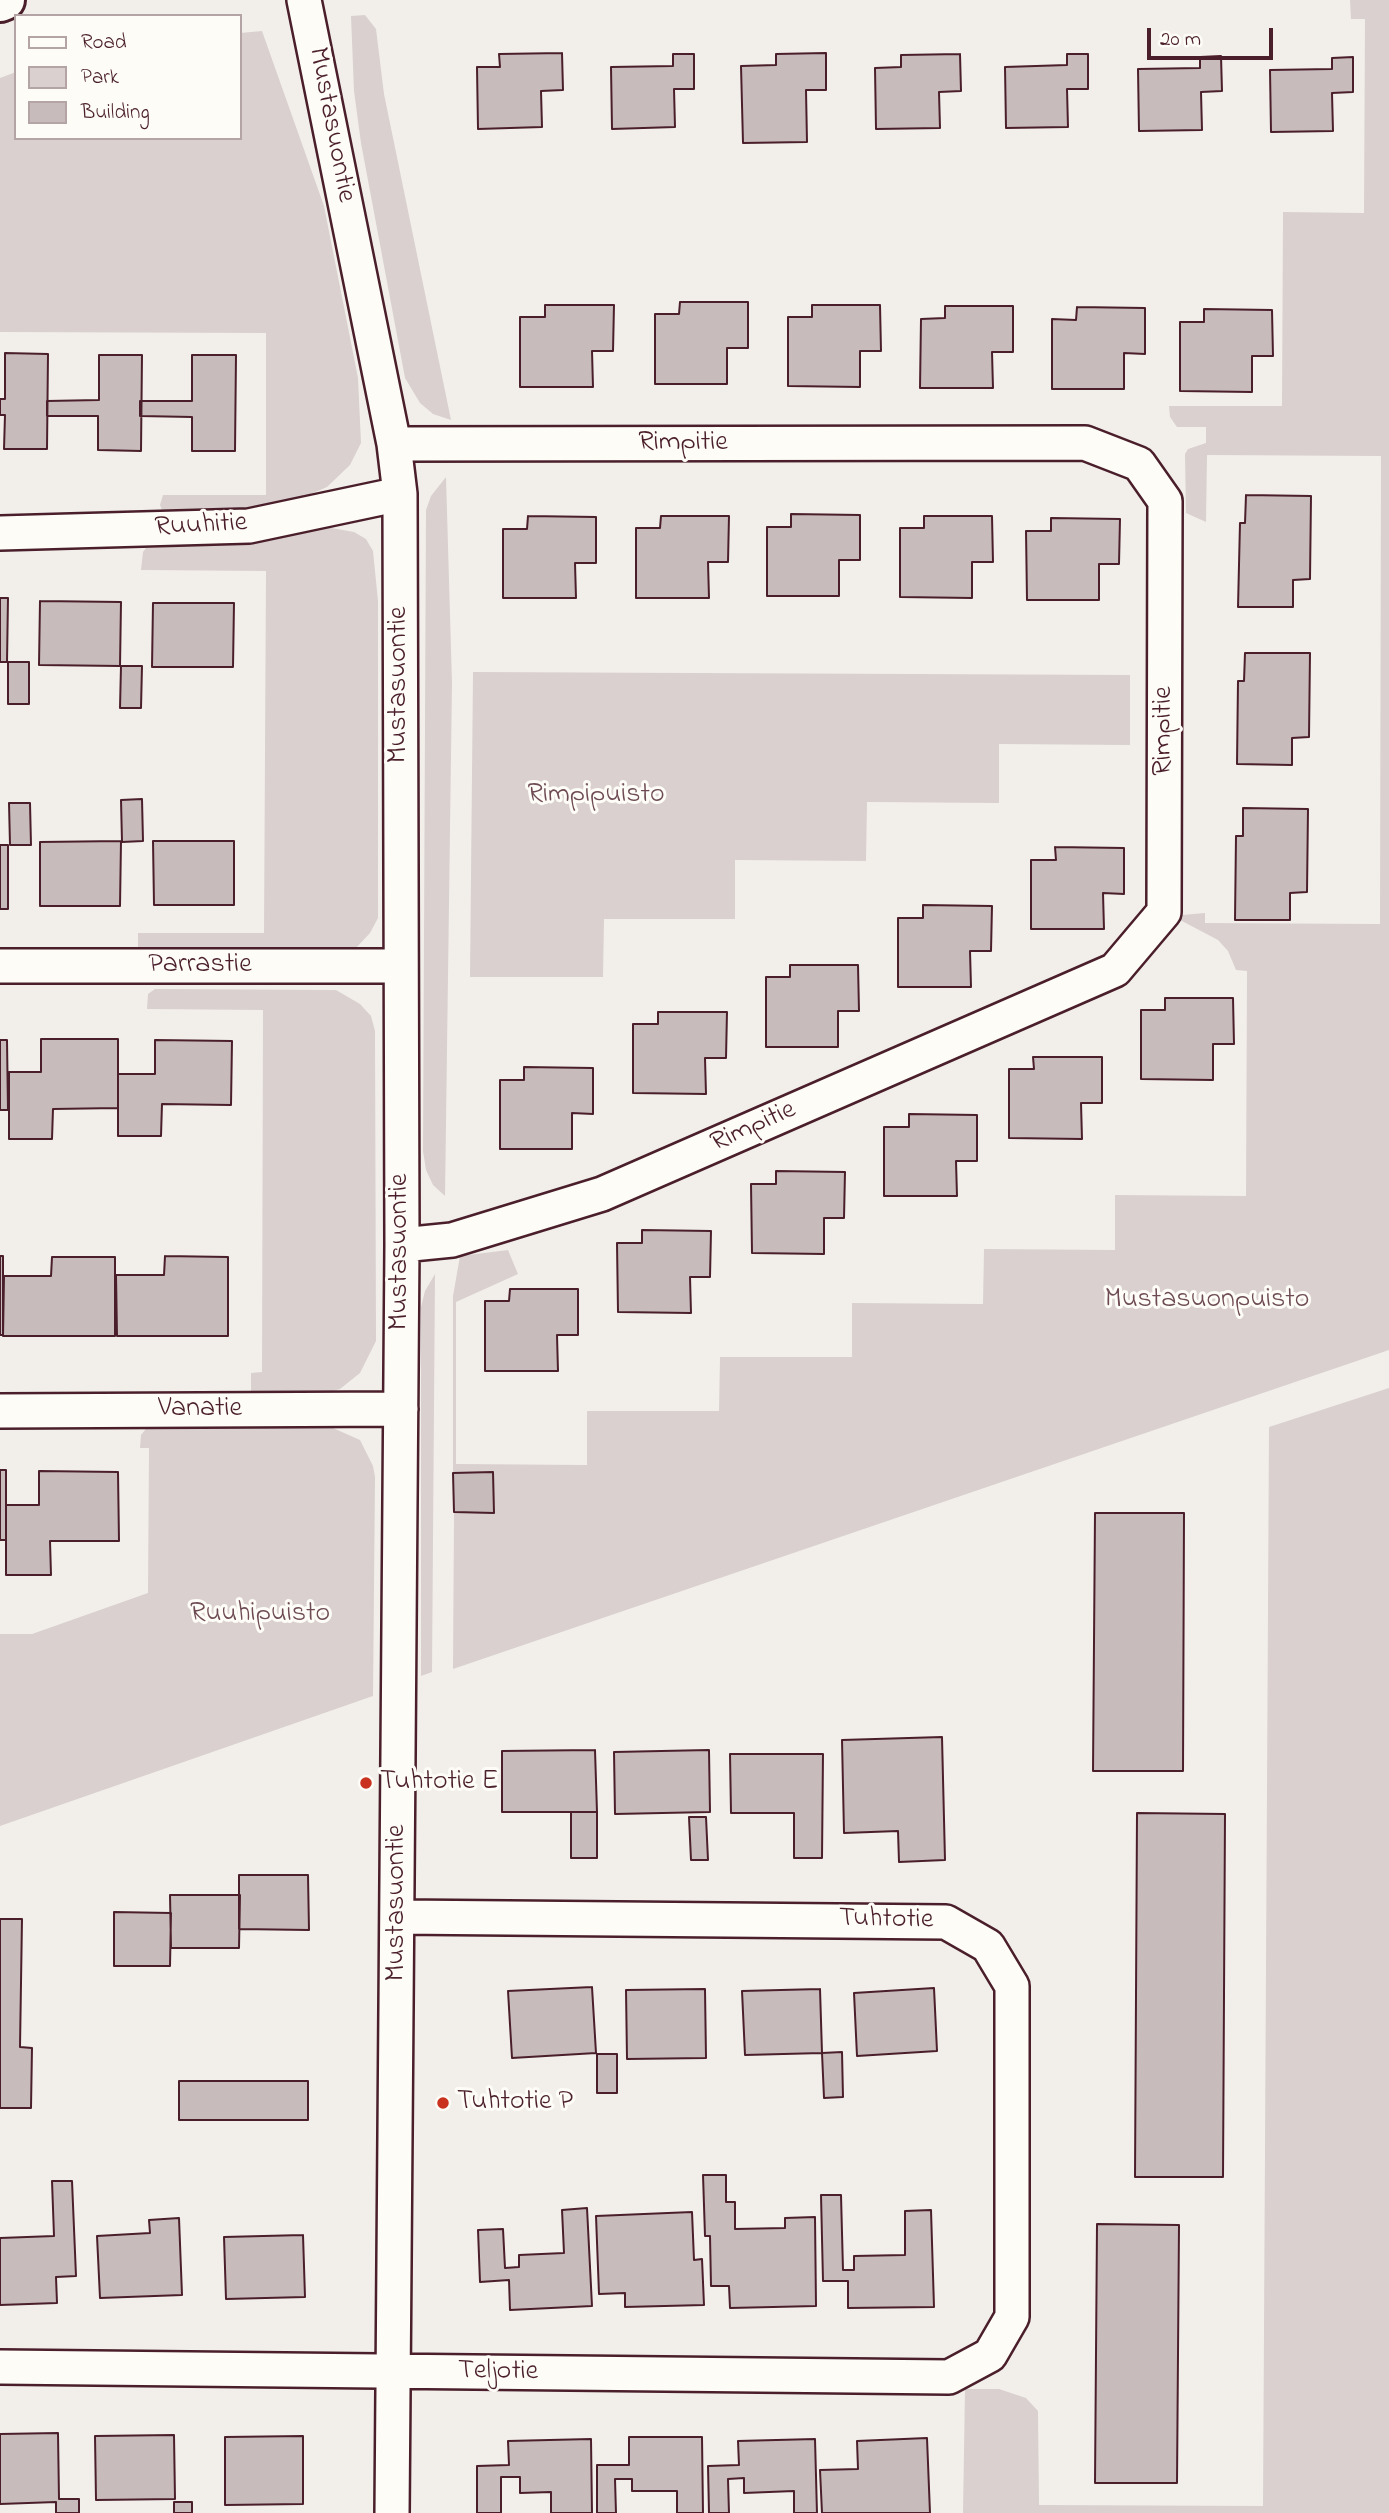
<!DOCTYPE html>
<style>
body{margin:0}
#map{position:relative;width:1389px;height:2513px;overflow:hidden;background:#f2efeb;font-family:"Indie Flower",sans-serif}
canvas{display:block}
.legend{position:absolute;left:14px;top:14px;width:228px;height:126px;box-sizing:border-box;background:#fdfcf7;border:2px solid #b5a4a5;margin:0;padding:9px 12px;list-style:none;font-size:21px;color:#4a1f2b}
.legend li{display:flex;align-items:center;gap:14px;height:35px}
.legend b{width:35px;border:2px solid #b5a4a5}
.scale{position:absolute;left:1147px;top:28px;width:126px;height:32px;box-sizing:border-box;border:4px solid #4a1f2b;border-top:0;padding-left:9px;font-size:21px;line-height:24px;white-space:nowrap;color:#4a1f2b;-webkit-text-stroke:5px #fdfcf7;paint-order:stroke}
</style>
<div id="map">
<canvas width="1389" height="2513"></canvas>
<ul class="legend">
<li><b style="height:9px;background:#fdfcf7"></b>Road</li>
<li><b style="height:19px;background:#d9d0cf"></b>Park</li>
<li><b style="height:19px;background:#c8bbbb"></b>Building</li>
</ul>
<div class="scale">20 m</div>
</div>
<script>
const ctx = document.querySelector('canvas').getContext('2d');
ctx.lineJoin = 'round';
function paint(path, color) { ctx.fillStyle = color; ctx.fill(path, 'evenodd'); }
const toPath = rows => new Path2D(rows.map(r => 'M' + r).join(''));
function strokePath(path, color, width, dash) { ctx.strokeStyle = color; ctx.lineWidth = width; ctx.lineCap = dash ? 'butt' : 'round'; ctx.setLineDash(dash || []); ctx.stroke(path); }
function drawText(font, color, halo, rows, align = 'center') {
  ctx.font = font + ' "Indie Flower",sans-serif'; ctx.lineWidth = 6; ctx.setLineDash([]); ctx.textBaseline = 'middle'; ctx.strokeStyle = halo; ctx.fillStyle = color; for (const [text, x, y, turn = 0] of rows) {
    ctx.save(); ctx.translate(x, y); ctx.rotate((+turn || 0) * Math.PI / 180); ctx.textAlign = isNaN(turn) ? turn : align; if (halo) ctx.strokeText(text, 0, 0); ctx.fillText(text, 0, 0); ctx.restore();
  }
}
paint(toPath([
 [1350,0,1389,0,1389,1350,453,1669,454,1512,494,1513,493,1472,453,1473,453,1296,460,1256,508,1250,518,1274,456,1302,456,1464,587,1465,587,1411,719,1411,720,1357,852,1357,852,1303,983,1304,984,1249,1115,1250,1115,1195,1246,1196,1247,971,1236,970,1228,951,1218,940,1180,920,1182,915,1205,913,1205,923,1380,924,1381,456,1207,455,1206,522,1186,513,1185,454,1188,449,1206,443,1206,427,1177,427,1170,417,1169,406,1282,406,1283,212,1364,213,1365,19,1351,19],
 [365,15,376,29,384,94,451,420,433,414,420,403,405,378,361,143,354,91,351,16],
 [262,31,324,206,358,378,361,443,350,465,327,487,290,503,183,516,163,513,160,505,163,495,266,495,266,333,0,332,0,78,16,72,16,138,240,138,240,33],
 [446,477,452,683,445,1196,433,1185,426,1170,423,1151,426,510,431,496],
 [326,527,354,532,366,539,373,551,378,601,378,918,370,933,356,948,343,954,138,951,138,933,264,933,266,571,141,570,143,552,146,548,252,543],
 [473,672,1130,675,1130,745,999,744,999,803,867,802,866,861,735,860,735,919,604,919,603,977,470,977],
 [155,989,336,990,360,1004,371,1016,375,1031,376,1341,360,1373,340,1389,319,1395,251,1395,251,1373,262,1372,263,1010,147,1009,148,994],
 [435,1274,432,1672,421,1676,421,1307,425,1291],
 [1389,1388,1389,2513,963,2513,965,2389,999,2389,1026,2398,1038,2411,1039,2505,1263,2506,1269,1427],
 [148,1426,318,1426,333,1428,360,1440,373,1466,375,1477,373,1696,0,1826,0,1634,32,1634,148,1593,149,1448,140,1448,141,1435]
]), '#d9d0cf');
const building = toPath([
 [562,53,563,90,541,91,542,127,478,129,477,67,500,67,499,54,562,53],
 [826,53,826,90,806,90,807,142,743,143,741,66,776,65,776,54,826,53],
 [673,54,694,54,694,89,674,89,675,127,612,129,611,67,673,66,673,54],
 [960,54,961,91,939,92,940,128,876,129,875,68,901,67,901,55,960,54],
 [1067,54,1088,54,1088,89,1067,89,1068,127,1006,128,1005,67,1067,65,1067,54],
 [1221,56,1222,91,1201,92,1202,130,1139,131,1138,69,1200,68,1200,57,1221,56],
 [1353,57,1353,92,1332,93,1333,131,1271,132,1270,70,1332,69,1332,58,1353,57],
 [680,302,748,302,748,348,727,348,727,384,655,384,655,314,679,314,680,302],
 [545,305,614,305,613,351,592,351,593,387,520,387,520,317,545,317,545,305],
 [812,305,880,305,881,351,860,351,860,387,788,386,788,317,812,317,812,305],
 [945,306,1013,306,1013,352,992,352,993,388,920,388,921,319,945,318,945,306],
 [1077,307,1145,308,1145,354,1124,353,1124,389,1052,389,1052,319,1076,320,1077,307],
 [1204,309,1272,310,1273,356,1252,356,1252,392,1180,391,1180,322,1204,322,1204,309],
 [5,353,48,354,47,449,4,449,5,415,0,415,0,399,5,399,5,353],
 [99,355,142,355,141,451,98,450,98,416,47,416,47,401,99,400,99,355],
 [192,355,236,355,235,451,192,451,192,417,140,416,140,401,192,401,192,355],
 [1246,495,1311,496,1310,579,1293,580,1293,607,1238,607,1240,523,1245,523,1246,495],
 [791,514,860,515,860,560,839,560,839,596,767,596,767,527,791,527,791,514],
 [528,516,596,517,596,563,575,563,576,598,503,598,503,529,527,529,528,516],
 [661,516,729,516,728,562,708,562,709,598,636,598,636,528,660,528,661,516],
 [924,516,992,516,993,562,972,562,972,598,900,597,900,528,924,528,924,516],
 [1051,518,1120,519,1119,564,1099,564,1099,600,1027,600,1026,531,1051,531,1051,518],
 [0,598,8,598,7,662,0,662,0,598],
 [40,601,121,602,120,666,39,665,40,601],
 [153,603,234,603,233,667,152,667,153,603],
 [1245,653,1310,653,1309,737,1292,738,1292,765,1237,764,1238,681,1244,681,1245,653],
 [8,662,29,662,29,704,8,704,8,662],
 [121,666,142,666,141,708,120,708,121,666],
 [142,799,143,841,122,842,121,800,142,799],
 [9,803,30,803,31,845,10,845,9,803],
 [1243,808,1308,809,1307,892,1290,893,1290,920,1235,920,1236,836,1243,836,1243,808],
 [121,841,120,906,40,906,40,842,121,841],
 [153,841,234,841,234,905,154,905,153,841],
 [0,845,8,845,8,909,0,909,0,845],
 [1055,847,1124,848,1124,894,1103,893,1104,929,1031,929,1031,860,1056,860,1055,847],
 [923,905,992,906,991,951,970,951,971,987,898,987,898,918,923,918,923,905],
 [790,965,858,965,859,1011,838,1011,838,1047,766,1047,766,977,790,977,790,965],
 [1165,998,1233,998,1234,1044,1213,1044,1213,1080,1141,1079,1141,1010,1165,1010,1165,998],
 [658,1012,727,1012,726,1058,705,1058,706,1094,633,1093,633,1024,658,1024,658,1012],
 [41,1039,118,1039,118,1108,53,1109,52,1139,9,1139,9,1072,41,1072,41,1039],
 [0,1040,7,1040,8,1110,0,1110,0,1040],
 [155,1040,232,1041,231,1105,162,1104,161,1136,118,1136,118,1074,155,1074,155,1040],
 [1033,1057,1102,1057,1102,1103,1081,1103,1082,1139,1009,1138,1009,1069,1034,1069,1033,1057],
 [524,1067,593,1068,593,1114,572,1113,572,1149,500,1149,500,1080,524,1080,524,1067],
 [909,1114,977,1115,977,1161,956,1161,957,1196,884,1196,884,1127,909,1127,909,1114],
 [776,1171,845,1172,844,1218,824,1218,824,1254,752,1253,751,1184,776,1184,776,1171],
 [642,1230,711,1231,710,1277,690,1277,691,1313,618,1312,617,1243,642,1243,642,1230],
 [0,1256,3,1256,3,1335,0,1335,0,1256],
 [165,1256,228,1257,228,1336,117,1336,116,1275,164,1275,165,1256],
 [52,1257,115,1257,115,1336,3,1336,4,1276,51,1276,52,1257],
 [510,1289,578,1289,578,1335,557,1335,558,1371,485,1371,485,1301,509,1301,510,1289],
 [0,1470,6,1470,6,1540,0,1540,0,1470],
 [39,1471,118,1472,119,1541,50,1541,51,1575,6,1575,6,1505,39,1505,39,1471],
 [493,1472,494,1513,454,1512,453,1473,493,1472],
 [1095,1513,1184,1513,1183,1771,1093,1771,1095,1513],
 [942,1737,945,1860,899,1862,898,1831,844,1833,842,1740,942,1737],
 [595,1750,597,1812,502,1812,502,1751,595,1750],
 [709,1750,710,1812,615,1814,614,1752,709,1750],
 [730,1754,823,1754,822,1858,794,1858,794,1813,731,1813,730,1754],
 [571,1812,597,1812,597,1858,571,1858,571,1812],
 [1137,1813,1225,1814,1223,2177,1135,2177,1137,1813],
 [689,1817,706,1817,708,1860,691,1860,689,1817],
 [239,1875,308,1875,309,1930,239,1929,239,1875],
 [170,1895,240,1895,239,1948,171,1948,170,1895],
 [114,1912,171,1913,170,1966,114,1966,114,1912],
 [0,1919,22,1919,20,2047,32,2048,31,2108,0,2108,0,1919],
 [592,1987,596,2053,512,2058,508,1991,592,1987],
 [934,1988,937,2051,857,2056,854,1993,934,1988],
 [705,1989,706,2058,627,2059,626,1990,705,1989],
 [820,1989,822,2053,745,2055,742,1991,820,1989],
 [842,2052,843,2097,824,2098,822,2053,842,2052],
 [597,2054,617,2054,617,2093,597,2093,597,2054],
 [179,2081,308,2081,308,2120,179,2120,179,2081],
 [703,2175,726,2175,726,2202,735,2202,735,2229,785,2228,785,2218,815,2217,816,2306,730,2308,729,2286,711,2286,710,2236,705,2236,703,2175],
 [52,2181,72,2181,76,2276,56,2277,57,2303,0,2305,0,2238,54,2236,52,2181],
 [821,2195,841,2195,843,2270,854,2270,854,2256,905,2255,905,2211,931,2210,934,2307,848,2308,848,2281,823,2281,821,2195],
 [587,2208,592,2306,510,2310,509,2280,480,2282,478,2230,503,2229,505,2268,519,2267,519,2255,564,2253,562,2210,587,2208],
 [692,2212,694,2260,702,2259,704,2305,625,2307,625,2293,599,2294,596,2216,692,2212],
 [179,2218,182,2295,100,2298,97,2236,150,2233,149,2220,179,2218],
 [1097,2224,1179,2225,1177,2483,1095,2483,1097,2224],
 [303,2235,305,2297,226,2299,224,2237,303,2235],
 [58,2433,59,2499,79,2499,79,2513,56,2513,56,2502,0,2504,0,2434,58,2433],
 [174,2435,175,2499,96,2500,95,2436,174,2435],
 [303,2436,303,2504,225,2505,225,2437,303,2436],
 [629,2437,702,2437,703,2513,677,2513,677,2491,632,2491,632,2479,615,2479,616,2513,597,2513,597,2465,629,2465,629,2437],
 [927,2438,930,2513,822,2513,820,2470,858,2469,857,2441,927,2438],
 [591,2439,592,2513,551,2513,551,2492,520,2493,520,2477,501,2477,501,2513,477,2513,477,2466,509,2465,508,2441,591,2439],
 [815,2439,817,2513,794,2513,794,2491,744,2493,744,2478,728,2479,729,2513,709,2513,708,2466,739,2465,738,2441,815,2439],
 [174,2502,192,2502,192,2513,174,2513,174,2502]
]);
paint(building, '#c8bbbb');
strokePath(building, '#4a1f2b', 2);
const minor = toPath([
 [304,0,394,444,400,494,402,1245,392,2513],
 [394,444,1085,443,1139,464,1165,501,1164,912,1115,970,602,1194,452,1240,402,1245],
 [0,533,249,526,400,494],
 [0,966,401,966],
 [0,1411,401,1409],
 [0,2367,949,2377,990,2355,1012,2317,1012,1986,988,1946,946,1922,399,1917]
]);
const tertiary = toPath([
 [0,2,5,0]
]);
strokePath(minor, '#4a1f2b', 38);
strokePath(tertiary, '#4a1f2b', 44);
strokePath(minor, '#fdfcf7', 33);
strokePath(tertiary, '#fdfcf7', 38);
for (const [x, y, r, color] of [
 [366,1783,7,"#c8321e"],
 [443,2103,7,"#c8321e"]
]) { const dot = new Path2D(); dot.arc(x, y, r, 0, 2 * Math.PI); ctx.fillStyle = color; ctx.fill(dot); strokePath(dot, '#fdfcf7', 2.5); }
drawText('28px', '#4a1f2b', '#fdfcf7', [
 ["Mustasuontie",330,125,79],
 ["Rimpitie",683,444],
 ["Ruuhitie",201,527,-3],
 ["Mustasuontie",400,685,-90],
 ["Rimpitie",1165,731,-90],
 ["Parrastie",200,966],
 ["Rimpitie",754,1128,-24],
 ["Mustasuontie",401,1252,-90],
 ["Vanatie",200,1410],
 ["Mustasuontie",398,1903,-90],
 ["Tuhtotie",886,1921,1],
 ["Teljotie",498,2373,1]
]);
drawText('28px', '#6e4b54', '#fdfcf7', [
 ["Rimpipuisto",596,796],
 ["Mustasuonpuisto",1207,1301],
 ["Ruuhipuisto",260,1615]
]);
drawText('28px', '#4a1f2b', '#fdfcf7', [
 ["Tuhtotie E",380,1783],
 ["Tuhtotie P",457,2103]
], 'left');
</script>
